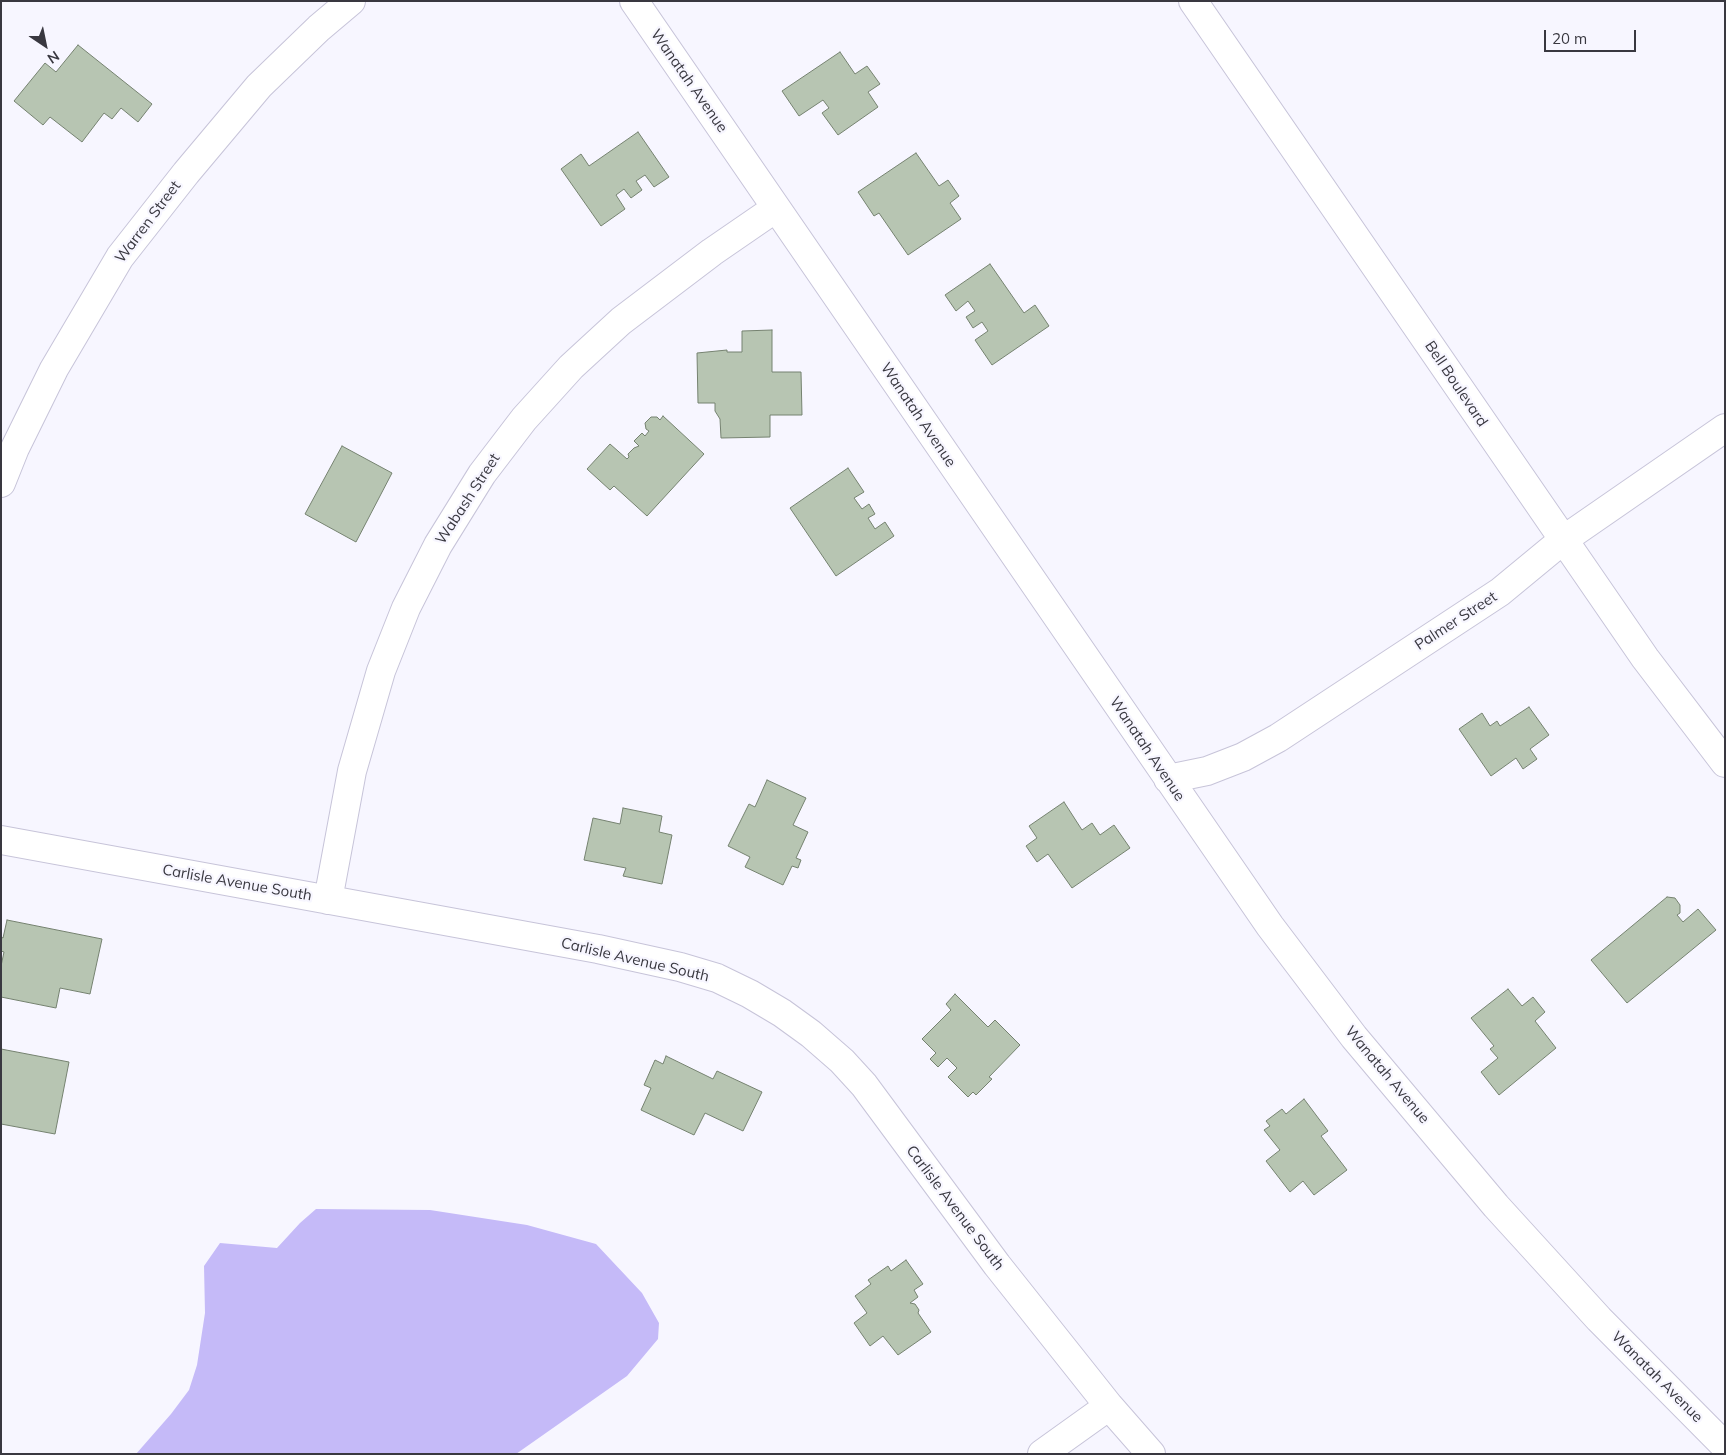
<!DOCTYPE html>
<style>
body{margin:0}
#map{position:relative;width:1726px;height:1455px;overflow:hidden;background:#f7f6ff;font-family:Mulish,sans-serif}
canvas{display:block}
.frame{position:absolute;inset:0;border:2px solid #393840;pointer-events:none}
.north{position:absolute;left:20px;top:20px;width:50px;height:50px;-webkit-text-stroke:4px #f7f6ff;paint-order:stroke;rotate:146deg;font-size:14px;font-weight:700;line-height:20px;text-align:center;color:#393840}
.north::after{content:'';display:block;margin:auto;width:18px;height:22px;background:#393840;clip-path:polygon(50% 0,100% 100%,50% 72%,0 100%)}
.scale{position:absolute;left:1544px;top:30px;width:92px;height:22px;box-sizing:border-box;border:2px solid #393840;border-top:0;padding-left:6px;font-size:15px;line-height:18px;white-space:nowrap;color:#393840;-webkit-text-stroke:4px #f7f6ff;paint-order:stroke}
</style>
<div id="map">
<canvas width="1726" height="1455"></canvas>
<div class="frame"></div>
<div class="north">N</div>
<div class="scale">20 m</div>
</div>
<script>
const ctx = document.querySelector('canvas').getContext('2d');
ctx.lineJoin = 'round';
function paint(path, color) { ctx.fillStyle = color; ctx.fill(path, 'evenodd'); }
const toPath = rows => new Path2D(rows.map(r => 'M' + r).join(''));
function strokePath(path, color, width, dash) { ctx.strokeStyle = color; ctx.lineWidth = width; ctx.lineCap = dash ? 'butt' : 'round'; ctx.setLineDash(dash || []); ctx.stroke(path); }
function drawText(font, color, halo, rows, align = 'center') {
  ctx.font = font + ' Mulish,sans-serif'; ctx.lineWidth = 4.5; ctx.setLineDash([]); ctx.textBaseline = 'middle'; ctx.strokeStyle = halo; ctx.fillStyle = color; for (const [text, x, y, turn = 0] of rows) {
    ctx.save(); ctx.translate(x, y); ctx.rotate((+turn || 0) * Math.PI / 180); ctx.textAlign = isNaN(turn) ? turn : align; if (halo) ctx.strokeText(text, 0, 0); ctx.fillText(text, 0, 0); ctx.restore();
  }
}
paint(toPath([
 [316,1209,430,1210,527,1225,596,1244,642,1293,659,1323,658,1339,627,1376,516,1454,136,1454,171,1414,189,1390,197,1365,205,1313,204,1266,220,1243,277,1248,300,1223]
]), '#c5baf8');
const building = toPath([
 [78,45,152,104,138,122,121,108,112,119,104,113,82,142,50,117,43,125,14,101,45,63,56,72,78,45],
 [840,52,855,74,867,66,880,84,868,92,878,107,838,135,822,113,829,108,823,100,799,116,782,91,840,52],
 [638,132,669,177,654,187,645,175,636,181,642,190,631,198,624,189,616,195,625,209,601,226,561,169,581,154,589,166,638,132],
 [916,153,939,186,948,180,959,196,950,203,961,219,908,255,879,213,874,216,858,192,916,153],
 [990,264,1024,313,1035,305,1049,326,992,365,975,340,988,331,982,322,973,328,966,317,975,311,968,301,956,311,945,295,990,264],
 [772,330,772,372,801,372,802,415,770,415,770,437,721,438,720,419,715,411,715,403,698,403,697,353,727,350,727,352,742,352,742,331,772,330],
 [663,416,704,454,647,516,614,486,610,490,587,469,610,444,627,459,629,457,628,454,634,448,639,446,634,441,642,433,645,436,649,431,646,429,645,423,651,417,657,417,660,420,663,416],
 [342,446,392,473,356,542,305,514,342,446],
 [848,468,864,492,854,498,862,509,869,504,875,514,868,518,875,529,885,522,894,536,836,576,790,508,848,468],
 [1529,707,1549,735,1530,749,1537,759,1523,769,1516,758,1491,776,1459,729,1482,713,1490,726,1497,721,1500,726,1529,707],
 [767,780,806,798,793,825,808,832,796,858,801,860,798,868,792,866,783,885,745,867,750,857,728,846,749,804,755,807,767,780],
 [1064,802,1082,830,1092,823,1100,835,1114,825,1130,848,1072,888,1048,854,1037,862,1026,846,1037,838,1029,826,1064,802],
 [623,808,662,816,659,832,672,835,662,884,623,876,626,868,584,860,593,818,620,824,623,808],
 [1667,897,1675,898,1680,905,1680,913,1677,915,1683,922,1698,909,1716,930,1627,1003,1591,960,1667,897],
 [7,920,102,939,90,994,60,988,56,1008,1,997,1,966,4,952,1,951,1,937,3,938,7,920],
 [1508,989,1522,1006,1533,997,1545,1012,1535,1021,1556,1048,1499,1095,1481,1072,1498,1058,1490,1049,1494,1046,1471,1018,1508,989],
 [955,994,988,1027,995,1020,1020,1045,989,1077,992,1079,976,1095,973,1092,968,1097,948,1077,957,1068,947,1058,938,1067,930,1059,936,1053,922,1039,951,1010,946,1004,955,994],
 [1,1049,69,1062,55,1134,1,1124,1,1049],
 [666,1056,713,1079,717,1071,762,1092,743,1131,705,1113,694,1135,641,1110,651,1088,644,1085,655,1060,663,1064,666,1056],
 [1304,1099,1328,1131,1321,1136,1347,1170,1314,1195,1303,1181,1290,1192,1266,1161,1280,1150,1264,1130,1270,1126,1266,1121,1282,1109,1286,1114,1304,1099],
 [906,1260,923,1284,914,1290,918,1297,910,1303,915,1304,919,1310,918,1313,931,1332,898,1355,883,1336,870,1346,854,1323,867,1313,855,1296,871,1284,868,1280,888,1266,891,1271,906,1260]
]);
paint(building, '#b7c5b2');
strokePath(building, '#758270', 1);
const minor = toPath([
 [634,1,1270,926,1354,1037,1496,1206,1599,1319,1725,1446],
 [1193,1,1645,658,1725,763],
 [1,483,15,448,54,369,120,257,186,173,259,86,319,28,351,1],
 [1168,779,1207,771,1243,757,1278,738,1500,592,1563,540,1725,428],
 [1,840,598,949,680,967,717,978,750,994,782,1013,811,1034,842,1061,864,1085,997,1265,1109,1406,1151,1454],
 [328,900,352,771,381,671,406,608,438,545,482,474,524,419,571,367,621,321,712,252,776,208],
 [1042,1454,1109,1406]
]);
strokePath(minor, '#c7c4d9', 30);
strokePath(minor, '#fff', 28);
drawText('15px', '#393840', '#f7f6ff', [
 ["Wanatah Avenue",689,81,55],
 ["Warren Street",148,222,-53],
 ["Bell Boulevard",1456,384,56],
 ["Wanatah Avenue",918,415,56],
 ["Wabash Street",468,499,-57],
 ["Palmer Street",1456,621,-33],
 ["Wanatah Avenue",1147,749,56],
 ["Carlisle Avenue South",237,883,10],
 ["Carlisle Avenue South",635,960,13],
 ["Wanatah Avenue",1387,1075,50],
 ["Carlisle Avenue South",955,1208,53],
 ["Wanatah Avenue",1657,1377,45]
]);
</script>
